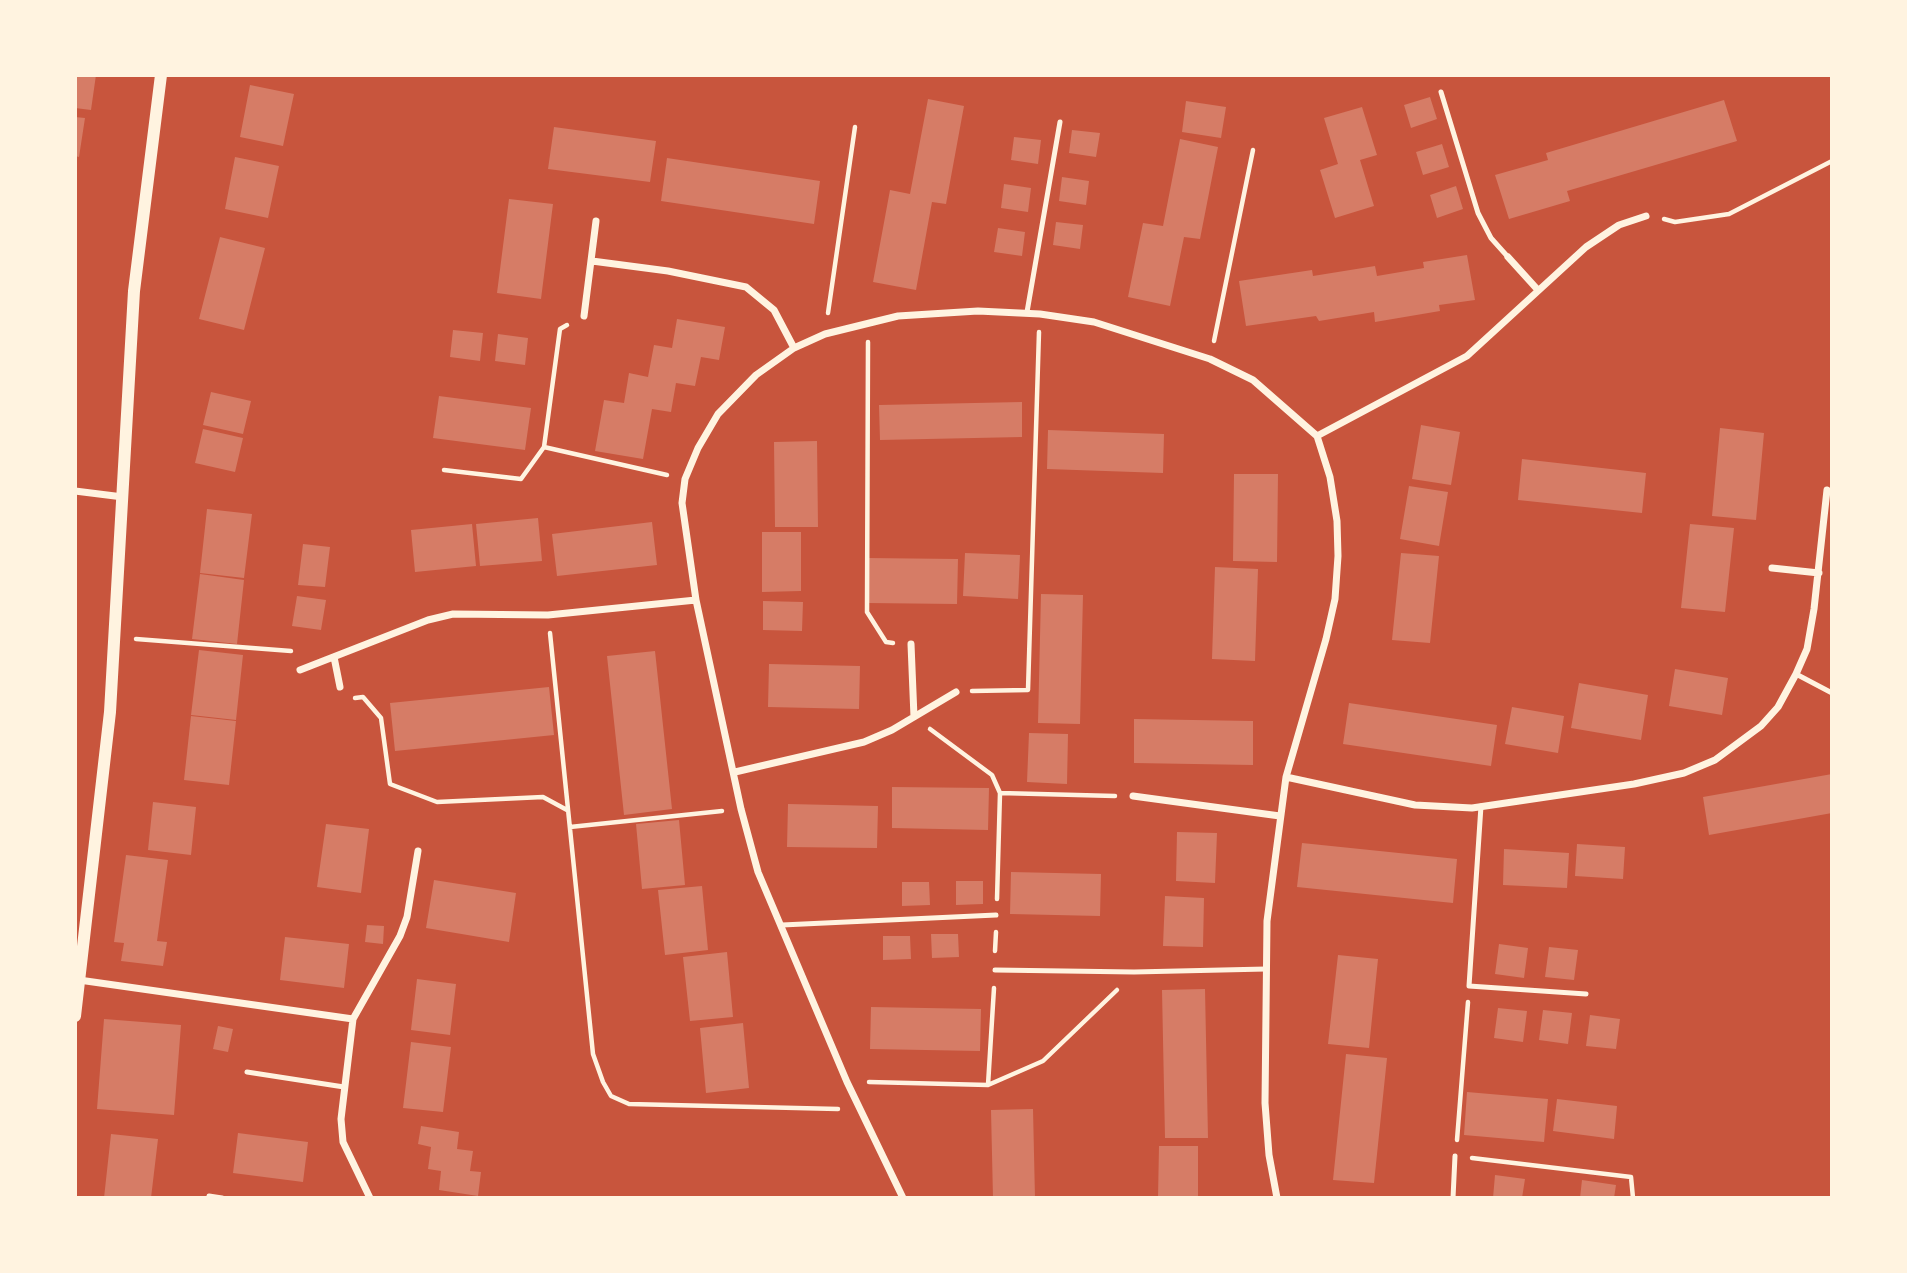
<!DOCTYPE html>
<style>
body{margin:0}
#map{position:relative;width:1907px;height:1273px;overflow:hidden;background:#c8553d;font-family:"Space Grotesk",sans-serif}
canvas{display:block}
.frame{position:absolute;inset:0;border:77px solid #fff3e0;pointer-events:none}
</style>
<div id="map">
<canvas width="1907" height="1273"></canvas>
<div class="frame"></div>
</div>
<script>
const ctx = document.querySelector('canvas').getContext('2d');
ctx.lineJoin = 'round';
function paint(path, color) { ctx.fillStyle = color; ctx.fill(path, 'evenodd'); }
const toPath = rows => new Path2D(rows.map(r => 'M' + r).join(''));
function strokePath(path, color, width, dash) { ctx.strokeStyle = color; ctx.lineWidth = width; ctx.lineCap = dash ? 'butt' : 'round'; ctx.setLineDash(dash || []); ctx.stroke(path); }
paint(toPath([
 [75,75,96,75,91,110,75,108],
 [250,85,294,94,283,146,240,137],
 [1430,97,1437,119,1411,128,1404,105],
 [928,99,964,106,946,204,932,202,916,290,873,282,890,190,910,194],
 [1724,100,1737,141,1567,191,1570,201,1509,219,1495,175,1548,160,1546,153],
 [1186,101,1226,107,1221,138,1182,132],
 [1362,107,1377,155,1360,160,1374,206,1335,218,1320,170,1338,164,1324,118],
 [75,117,85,118,79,157,75,156],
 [554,127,656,141,650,182,548,169],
 [1072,130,1100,133,1096,157,1069,153],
 [1014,137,1041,140,1038,164,1011,160],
 [1180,139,1218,147,1200,239,1184,237,1170,306,1128,297,1143,223,1163,226],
 [1442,144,1449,167,1423,175,1416,152],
 [235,157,279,166,268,218,225,209],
 [667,158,820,181,814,224,661,201],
 [1062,177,1089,181,1086,205,1059,201],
 [1004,184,1031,188,1028,212,1001,208],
 [1456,186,1463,209,1437,218,1430,195],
 [509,199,553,204,541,299,497,293],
 [1056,222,1083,225,1080,249,1053,245],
 [998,228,1025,232,1022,256,994,252],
 [220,237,265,248,244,330,199,319],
 [1467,255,1475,300,1439,305,1440,311,1375,322,1374,312,1319,321,1316,316,1246,326,1239,281,1312,270,1313,276,1375,266,1377,276,1424,268,1423,262],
 [677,319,725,327,719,360,701,357,695,386,676,383,671,412,652,409,643,459,595,451,604,400,624,403,629,373,648,377,654,345,672,348],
 [453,330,483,333,480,361,450,357],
 [498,334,528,338,525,365,495,361],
 [211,392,251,401,243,434,203,425],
 [439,396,531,408,525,450,433,438],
 [1022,402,1022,437,880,440,879,405],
 [1421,425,1460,432,1451,485,1412,479],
 [1720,428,1764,433,1756,520,1712,516],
 [203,429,243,438,235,472,195,463],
 [1048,430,1164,434,1163,473,1047,469],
 [817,441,818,527,775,527,774,442],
 [1522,459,1646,473,1642,513,1518,500],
 [1234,474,1278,474,1277,562,1233,561],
 [1409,486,1448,492,1439,546,1400,539],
 [207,509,252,514,244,578,200,573],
 [538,518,542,561,480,566,476,524],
 [652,522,657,565,557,576,552,534],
 [472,524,476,566,415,572,411,530],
 [1690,524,1734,528,1725,612,1681,608],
 [762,532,801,532,801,591,762,592],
 [303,544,330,547,325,587,298,585],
 [965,553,1020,555,1018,599,963,596],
 [1401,553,1439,556,1430,643,1392,640],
 [867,558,958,559,957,604,867,603],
 [1215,567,1258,569,1255,661,1212,659],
 [200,574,244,580,237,644,192,639],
 [1041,594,1083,595,1080,724,1038,723],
 [297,596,326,600,321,630,292,626],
 [763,601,803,602,802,631,763,630],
 [199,650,243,655,236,720,191,715],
 [655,651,672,809,624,815,607,656],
 [769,664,860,666,859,709,768,707],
 [1675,669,1728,678,1722,715,1669,706],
 [1579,683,1648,695,1641,740,1571,728],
 [549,687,554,735,395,751,390,703],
 [1349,703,1497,725,1491,766,1343,744],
 [1512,707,1564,716,1558,753,1505,744],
 [191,716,236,721,229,785,184,780],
 [1134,719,1253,721,1253,765,1134,763],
 [1029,733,1068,734,1067,784,1027,782],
 [1832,774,1832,813,1709,835,1703,797],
 [892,787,989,788,988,830,892,828],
 [153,802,196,807,191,855,148,850],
 [788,804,878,806,877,848,787,847],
 [679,820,685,885,642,889,636,824],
 [326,824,369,829,361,893,317,887],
 [1177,832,1217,833,1215,883,1176,881],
 [1302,843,1457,859,1453,903,1297,887],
 [1577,844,1625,847,1623,879,1575,876],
 [1504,849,1569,853,1567,888,1503,885],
 [126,855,168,860,157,941,167,942,163,966,121,961,124,943,114,942],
 [1011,872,1101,874,1100,916,1010,914],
 [434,880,516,893,509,942,426,928],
 [956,881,983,881,983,904,956,905],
 [902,882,929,882,930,905,902,906],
 [702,886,708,950,665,955,658,890],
 [1165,896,1204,898,1203,947,1163,946],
 [367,925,384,926,383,944,365,942],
 [931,934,958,934,959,957,932,958],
 [883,936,910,936,911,959,883,960],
 [285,937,349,944,344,988,280,980],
 [1499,944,1528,948,1524,978,1495,974],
 [1549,947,1578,950,1574,980,1545,977],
 [727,952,733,1017,690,1021,683,957],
 [1338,955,1378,959,1369,1048,1328,1044],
 [417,979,456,984,450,1035,411,1030],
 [1205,989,1208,1138,1165,1138,1162,990],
 [871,1007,981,1009,980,1051,870,1049],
 [1498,1008,1527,1011,1523,1042,1494,1038],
 [1543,1010,1572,1013,1568,1044,1539,1040],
 [1590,1015,1620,1019,1616,1049,1586,1046],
 [104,1019,181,1025,174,1115,97,1109],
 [743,1023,749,1088,706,1093,700,1028],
 [218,1026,233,1029,228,1052,213,1049],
 [411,1042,451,1047,443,1112,403,1108],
 [1346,1054,1387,1058,1374,1183,1333,1180],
 [1467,1092,1548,1099,1544,1142,1464,1135],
 [1557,1099,1617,1106,1614,1139,1553,1131],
 [1033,1109,1035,1198,993,1198,991,1110],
 [421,1126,459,1132,457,1149,473,1151,470,1171,481,1172,478,1196,439,1190,441,1171,428,1169,431,1147,418,1144],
 [238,1133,308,1142,303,1182,233,1173],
 [111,1134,158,1139,151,1198,104,1198],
 [1159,1146,1198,1146,1198,1198,1158,1198],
 [1495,1175,1525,1179,1522,1198,1493,1198],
 [1582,1180,1616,1185,1614,1198,1580,1198]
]), '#d67c66');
strokePath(toPath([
 [1664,219,1675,222,1729,214,1832,161],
 [828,313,855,127],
 [567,325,560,329,544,447,667,475],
 [1214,341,1253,150],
 [868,342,867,612,886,642,893,643],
 [444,470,521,479,544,447],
 [550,633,593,1054,603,1082,611,1096,629,1104,838,1109],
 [136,639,291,651],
 [972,691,1028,690,1039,332],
 [355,698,363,697,381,718,390,784,437,802,543,797,567,810],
 [930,729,992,775,1000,793,1115,796],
 [570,827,722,811],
 [997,899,1000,793],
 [995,951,996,932],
 [869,1082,988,1085,1043,1061,1117,990],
 [988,1085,994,988],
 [1457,1140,1468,1002],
 [1472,1158,1631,1177,1633,1198]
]), '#fff3e0', 4.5);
strokePath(toPath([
 [1441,92,1478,213,1491,238,1508,257],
 [1027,312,1060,122],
 [1796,674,1832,693],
 [1481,806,1469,986,1586,994],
 [782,925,996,915],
 [995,970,1134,972,1266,969],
 [247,1072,344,1087],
 [209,1196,222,1198],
 [1453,1198,1455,1156]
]), '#fff3e0', 5);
strokePath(toPath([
 [1508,257,1537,289],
 [592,261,668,271,746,287,774,310,794,348],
 [584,316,596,221],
 [1317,436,1467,356,1586,247,1619,225,1646,216],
 [75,491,123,497],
 [1772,568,1819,573],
 [911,644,914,717],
 [334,657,340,687],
 [300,670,428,620,453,614,548,615,696,600],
 [735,772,864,742,892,730,956,692],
 [1286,777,1415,805,1472,808,1634,784,1684,773,1715,760,1761,726,1778,707,1796,674,1807,649,1814,609,1827,490],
 [1133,796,1280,816],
 [79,980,353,1019],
 [370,1198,343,1142,341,1119,353,1019,400,936,407,917,418,851],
 [903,1198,847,1082,758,872,741,809,696,600,682,503,685,479,698,448,718,414,756,375,794,348,825,334,898,316,978,311,1040,314,1094,322,1210,359,1253,380,1317,436,1330,477,1337,521,1338,556,1335,599,1326,639,1286,777,1267,921,1265,1103,1269,1155,1277,1198]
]), '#fff3e0', 7);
strokePath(toPath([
 [75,1016,110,712,134,291,161,75]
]), '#fff3e0', 12);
</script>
